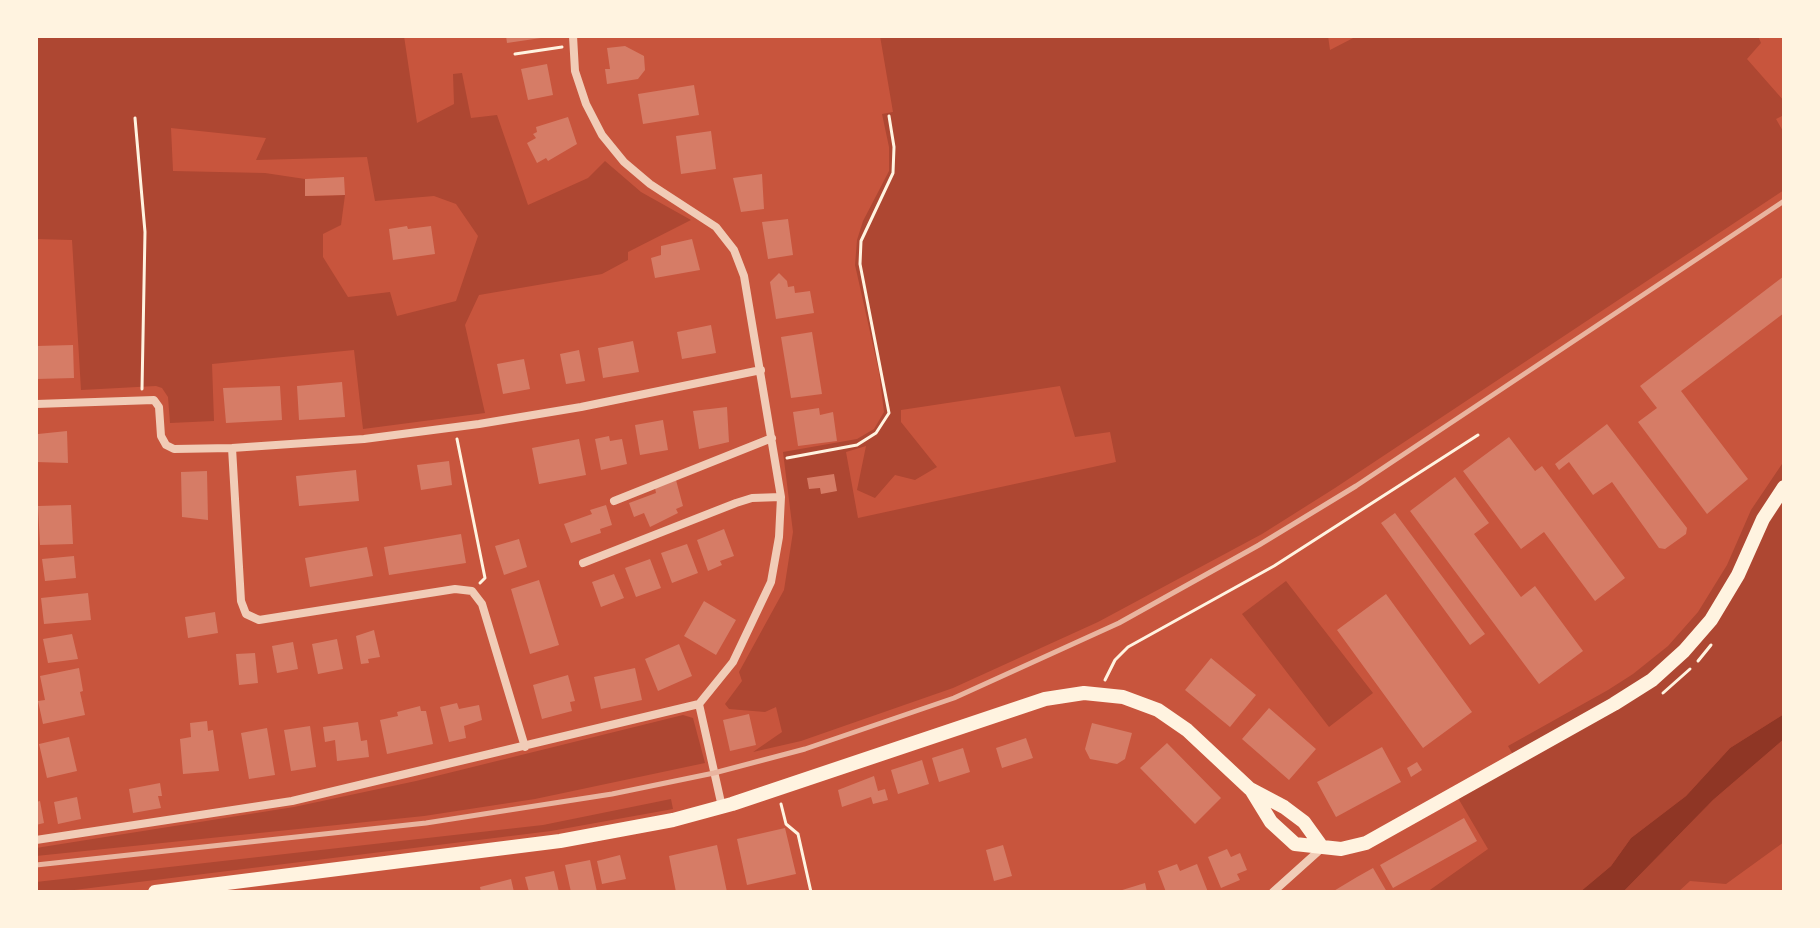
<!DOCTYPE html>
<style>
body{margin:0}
#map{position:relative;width:1820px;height:928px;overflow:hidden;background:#c8553d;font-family:Quicksand,sans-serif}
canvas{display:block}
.frame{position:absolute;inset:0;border:38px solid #fff3e0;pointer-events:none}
</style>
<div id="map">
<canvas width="1820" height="928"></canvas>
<div class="frame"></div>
</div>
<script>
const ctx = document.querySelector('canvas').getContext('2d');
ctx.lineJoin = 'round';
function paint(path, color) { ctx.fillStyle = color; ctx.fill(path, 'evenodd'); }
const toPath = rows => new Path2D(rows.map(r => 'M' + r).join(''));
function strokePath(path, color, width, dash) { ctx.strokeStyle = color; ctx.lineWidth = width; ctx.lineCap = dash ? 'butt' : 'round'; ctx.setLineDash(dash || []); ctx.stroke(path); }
paint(toPath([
 [36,36,404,36,417,123,454,104,453,74,462,73,471,118,497,115,528,205,588,178,605,161,641,192,691,220,628,252,628,260,602,274,479,295,465,325,485,413,363,429,354,350,212,364,214,421,170,423,168,397,162,388,156,386,81,390,72,240,36,239],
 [171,128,266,138,256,160,367,157,375,201,434,196,456,204,478,236,456,301,397,316,390,292,348,297,323,257,323,234,341,225,345,195,306,196,305,179,265,173,173,171],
 [880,36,1328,36,1330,50,1357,36,1758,36,1761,43,1747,59,1784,101,1784,115,1776,119,1784,133,1784,190,1335,488,1262,534,1098,622,953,688,801,741,753,752,782,732,776,707,765,712,729,709,725,704,742,681,739,672,784,590,793,532,783,452,857,439,874,429,884,412,879,372,855,265,857,240,863,221,889,171,889,147,882,114,893,112],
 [1060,386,1075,437,1110,432,1116,462,858,518,846,452,866,446,857,490,875,498,895,475,915,480,937,467,901,422,901,410],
 [1784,461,1784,714,1730,748,1686,796,1631,838,1611,866,1580,892,1427,892,1488,849,1455,793,1515,758,1508,746,1608,690,1633,674,1668,646,1698,612,1727,565,1751,510],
 [1286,581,1373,693,1329,727,1242,614],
 [683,715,693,718,705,763,535,799,424,816,36,856,36,848,294,807,416,781],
 [1784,739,1784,842,1726,884,1690,881,1678,892,1623,892,1713,800],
 [671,799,673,809,551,831,58,892,36,892,36,882,543,825]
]), '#ae4732');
paint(toPath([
 [1784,714,1784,739,1713,800,1623,892,1580,892,1611,866,1631,838,1686,796,1730,748]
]), '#8f3625');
paint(toPath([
 [506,36,541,36,541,38,507,43],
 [625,46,644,56,645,70,638,79,607,84,605,69,610,69,607,48],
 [547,64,553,95,528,100,521,69],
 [694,85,699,115,643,124,638,94],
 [568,117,577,144,548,161,546,158,537,163,527,143,536,138,533,134,537,132,536,127],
 [711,131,716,169,681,174,676,136],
 [762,174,764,209,741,212,733,178],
 [344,177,345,195,305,196,305,179],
 [788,219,793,255,768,259,762,222],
 [407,226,408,229,431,226,435,254,393,260,389,229],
 [692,239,700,270,655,278,651,258,661,255,661,246],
 [779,273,787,281,788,287,794,286,795,293,810,291,814,313,776,319,770,282],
 [1784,276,1784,313,1681,391,1748,479,1707,514,1638,422,1657,408,1640,386],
 [711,325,716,353,682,359,677,332],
 [812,332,822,394,791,398,781,337],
 [633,341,639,372,603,378,598,348],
 [73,345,74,378,36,379,36,346],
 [579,350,585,381,566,384,560,354],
 [524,359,530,389,503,394,497,364],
 [342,382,345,417,299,420,297,386],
 [280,386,282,420,226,423,223,388],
 [727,407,729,442,699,449,693,411],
 [819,408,820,415,833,412,837,441,798,446,793,412],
 [663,420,668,450,640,455,635,425],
 [1607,424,1687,528,1686,534,1665,549,1659,548,1612,482,1593,495,1569,462,1559,470,1555,464],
 [67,431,68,463,36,462,38,434],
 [609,436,610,441,622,439,627,464,601,470,595,439],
 [1509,437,1535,471,1542,466,1625,578,1595,601,1544,532,1521,549,1463,471],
 [579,439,586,475,539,484,532,448],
 [449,461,452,485,421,490,417,465],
 [356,470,359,501,299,506,296,476],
 [207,471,208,520,182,517,181,472],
 [834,474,837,491,821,494,820,488,809,489,807,478],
 [1455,477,1489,523,1474,534,1521,597,1535,586,1583,651,1539,684,1410,511],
 [676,480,683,506,676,509,678,513,650,527,644,513,634,517,629,503,656,493,655,488],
 [71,505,73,544,40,545,38,506],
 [606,505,612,525,600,529,601,533,571,543,564,524,592,514,590,510],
 [1395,513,1485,634,1470,645,1381,523],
 [724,529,734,556,720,561,722,565,708,571,697,540],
 [461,534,466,563,389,575,384,547],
 [519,539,527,567,504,575,495,546],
 [687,544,698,573,672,583,661,553],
 [367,547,373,576,310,587,305,558],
 [74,556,76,578,45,581,42,559],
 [650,559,661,588,636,597,625,568],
 [614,574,624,598,601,607,592,582],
 [539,580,559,645,530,654,511,589],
 [88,593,91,620,44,624,41,598],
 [1386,594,1472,712,1423,748,1337,630],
 [704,601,736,620,716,655,684,636],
 [215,612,218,633,188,638,185,617],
 [374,630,380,657,368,659,369,663,361,664,356,636],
 [72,634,78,659,48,663,43,639],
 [337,639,343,669,318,674,312,644],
 [293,642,298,669,277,673,272,646],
 [679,644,692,676,658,691,645,659],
 [255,653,258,683,239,685,236,654],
 [1211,658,1256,695,1230,727,1185,690],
 [79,668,83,691,80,692,85,715,43,724,38,701,45,700,40,676],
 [635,668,642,700,601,709,594,677],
 [568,675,575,701,570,702,572,711,542,719,533,685],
 [457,703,459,709,479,705,482,720,464,726,466,738,449,742,440,707],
 [420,706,421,711,426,711,433,744,387,754,380,720,398,716,397,712],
 [1269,708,1316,749,1289,780,1242,739],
 [749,714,756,745,730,751,723,720],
 [207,721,208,731,213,730,219,771,183,774,180,739,191,737,190,723],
 [358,722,361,741,367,740,369,757,337,761,335,740,325,742,323,727],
 [1092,723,1132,733,1125,759,1117,764,1090,759,1085,749],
 [310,726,316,767,291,771,284,730],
 [267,728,275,775,249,779,241,733],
 [69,737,77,771,47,778,39,744],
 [1026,738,1033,758,1002,768,996,748],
 [1167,743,1221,798,1195,824,1140,768],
 [1382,747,1401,782,1336,817,1317,782],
 [963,748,970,772,939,782,932,758],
 [922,760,929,784,898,794,891,770],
 [1417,762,1422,770,1411,777,1407,768],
 [874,776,878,791,885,789,888,800,873,804,871,797,842,807,838,790],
 [160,783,162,796,158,796,161,808,133,813,129,789],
 [77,797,81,819,58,824,54,802],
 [40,801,44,823,36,825,36,802],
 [1464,818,1477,841,1393,888,1380,865],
 [785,828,796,874,747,885,737,839],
 [717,845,727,892,676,892,669,856],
 [1003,845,1012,876,994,881,986,850],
 [1227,849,1231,857,1240,853,1247,870,1237,874,1240,880,1221,888,1208,857],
 [620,855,626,879,602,884,597,861],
 [590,860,597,892,571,892,565,865],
 [1177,864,1180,871,1197,864,1208,892,1166,892,1158,871],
 [1373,868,1387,892,1332,892,1357,877],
 [554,871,559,892,529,892,525,877],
 [511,879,514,892,481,892,480,887],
 [1145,883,1147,892,1119,892,1119,891]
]), '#d67c66');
strokePath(toPath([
 [515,54,562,47],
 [135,118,145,232,142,389],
 [457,439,485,578,480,583],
 [787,458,857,445,876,433,889,413,860,264,861,241,893,173,894,147,889,116],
 [1698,661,1711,645],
 [1105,680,1115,660,1128,647,1274,566,1478,435],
 [1663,693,1690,669],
 [781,804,786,824,798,834,811,892]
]), '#fff3e0', 3);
strokePath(toPath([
 [573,36,575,71,586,104,602,135,624,162,650,184,716,227,734,250,744,276,781,497,779,537,771,582,733,662,699,704],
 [36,404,154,400,159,407,161,436,166,445,174,449,232,448,364,439,479,424,581,407,761,370],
 [232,448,241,601,246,614,259,620,455,589,472,591,482,604,525,747],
 [614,501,772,438],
 [583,563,736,503,752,498,781,497],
 [699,704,722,807],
 [36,840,292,801,699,704],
 [1273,892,1322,848]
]), '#f1ccb7', 8);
strokePath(toPath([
 [1252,791,1271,822,1295,844,1341,849,1366,843,1614,704,1652,680,1684,651,1711,620,1738,575,1763,519,1784,487],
 [155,892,560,841,673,820,732,804,1045,699,1084,693,1123,697,1158,710,1187,730,1250,789,1284,807,1304,822,1322,847]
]), '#fff3e0', 14);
strokePath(toPath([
 [36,865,426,823,612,794,714,773,805,749,954,698,1119,623,1259,545,1356,486,1784,201]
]), '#e9b49f', 5);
</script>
